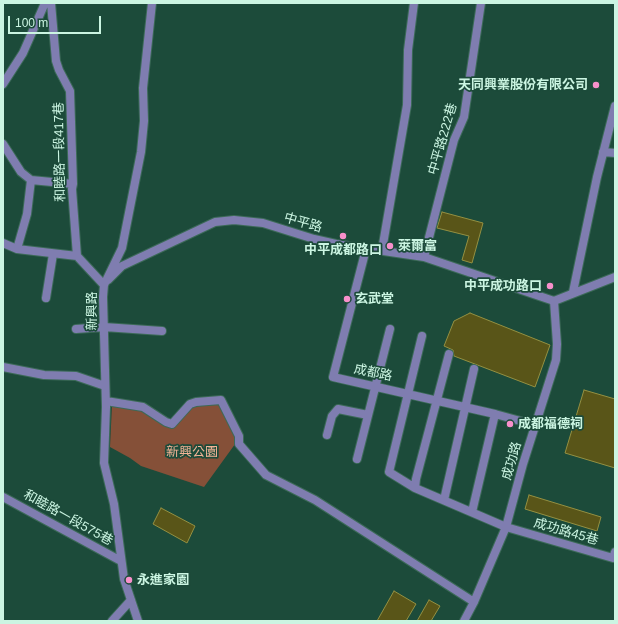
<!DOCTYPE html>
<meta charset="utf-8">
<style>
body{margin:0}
#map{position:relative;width:618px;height:624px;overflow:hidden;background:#1c4b3a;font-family:Arial,sans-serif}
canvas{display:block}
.frame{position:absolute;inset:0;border:4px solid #cbf5e2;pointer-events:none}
.scale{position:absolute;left:8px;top:16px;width:93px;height:18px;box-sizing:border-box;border:2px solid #cbf5e2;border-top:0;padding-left:5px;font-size:12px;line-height:14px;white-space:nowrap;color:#cbf5e2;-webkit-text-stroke:3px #1c4b3a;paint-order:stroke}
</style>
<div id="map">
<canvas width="618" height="624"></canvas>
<div class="frame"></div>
<div class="scale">100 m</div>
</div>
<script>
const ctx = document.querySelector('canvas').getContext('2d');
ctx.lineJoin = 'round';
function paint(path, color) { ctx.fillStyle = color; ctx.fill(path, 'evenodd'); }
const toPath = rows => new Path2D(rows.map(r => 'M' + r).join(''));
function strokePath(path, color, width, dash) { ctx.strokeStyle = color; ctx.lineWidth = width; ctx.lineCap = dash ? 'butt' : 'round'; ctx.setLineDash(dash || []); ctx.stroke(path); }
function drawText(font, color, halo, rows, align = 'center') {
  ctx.font = font + ' Arial,"Noto Sans TC",sans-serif'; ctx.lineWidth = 3.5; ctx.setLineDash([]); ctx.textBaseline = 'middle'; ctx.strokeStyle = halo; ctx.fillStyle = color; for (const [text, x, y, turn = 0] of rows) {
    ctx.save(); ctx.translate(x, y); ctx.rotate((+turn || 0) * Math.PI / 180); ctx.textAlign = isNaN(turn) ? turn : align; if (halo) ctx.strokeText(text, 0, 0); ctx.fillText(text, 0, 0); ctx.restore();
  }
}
paint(toPath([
 [220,404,238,440,204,487,141,466,130,458,110,447,112,405,142,411,166,426,176,425,182,419,185,412,195,406]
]), '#855038');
const building = toPath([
 [442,212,483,223,472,263,462,260,469,236,437,228,442,212],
 [470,313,550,345,535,387,454,356,453,350,444,346,454,321,470,313],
 [584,390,615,399,615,468,565,453,584,390],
 [529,495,601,517,597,531,525,509,529,495],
 [161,508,195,526,187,543,153,524,161,508],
 [394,591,416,604,406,621,377,621,394,591],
 [429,600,440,606,431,621,417,621,429,600]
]);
paint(building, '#595518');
strokePath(building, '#949042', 1);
const minor = toPath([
 [51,3,56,61,59,70,70,91,73,184,72,189,77,256],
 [3,84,23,53,45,3],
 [3,144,21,172,31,180,73,184],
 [603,152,615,153],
 [3,243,17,249,77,256,104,285],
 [17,249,27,214,31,180],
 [366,249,333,377,495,414,535,425],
 [382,250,407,105,408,50,414,3],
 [424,257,454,140,464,117,481,3],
 [108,280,122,266,215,222,234,220,263,223,314,239,336,244,424,257,554,301,615,277],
 [573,292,597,177,615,106],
 [46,298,53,254],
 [76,329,104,327,162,331],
 [422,336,389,472,415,488,506,527,613,558,615,552],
 [3,367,44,375,76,376,105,386],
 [106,401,143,407,166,422,172,424,190,404,196,402,221,400,239,436,239,444,266,475,315,500,474,602],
 [327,435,332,416,338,409,368,415],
 [357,459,390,329],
 [415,488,416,479,449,354],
 [3,497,121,561],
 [444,500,474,369],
 [472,512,495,414],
 [112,621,131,600],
 [138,621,124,579,114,504,104,463,106,407,103,297,104,285,122,248,141,152,144,121,143,88,152,3],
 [464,621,474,602,506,527,523,464,556,360,557,344,554,301]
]);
strokePath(minor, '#3c6a58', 10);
strokePath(minor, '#7f7db0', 8);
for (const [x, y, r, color] of [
 [596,85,4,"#f890cb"],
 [343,236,4,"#f890cb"],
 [390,246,4,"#f890cb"],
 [550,286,4,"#f890cb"],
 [347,299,4,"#f890cb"],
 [510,424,4,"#f890cb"],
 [129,580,4,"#f890cb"]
]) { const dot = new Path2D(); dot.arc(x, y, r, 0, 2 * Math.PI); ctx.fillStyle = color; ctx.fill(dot); strokePath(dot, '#1c4b3a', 1.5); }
drawText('bold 13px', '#cbf5e2', '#1c4b3a', [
 ["天同興業股份有限公司",588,85,"right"],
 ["萊爾富",398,246],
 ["中平成都路口",343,250,"center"],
 ["中平成功路口",542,286,"right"],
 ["玄武堂",355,299],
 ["成都福德祠",518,424],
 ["永進家園",137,580]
], 'left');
drawText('13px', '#cbf5e2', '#1c4b3a', [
 ["中平路222巷",443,139,-74],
 ["和睦路一段417巷",60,152,-91],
 ["中平路",303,223,16],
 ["新興路",92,311,-90],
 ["成都路",373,373,12],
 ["成功路",512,461,-74],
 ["和睦路一段575巷",68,518,29],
 ["成功路45巷",566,532,16]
]);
drawText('13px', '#f2b396', '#1c4b3a', [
 ["新興公園",192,452]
]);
</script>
